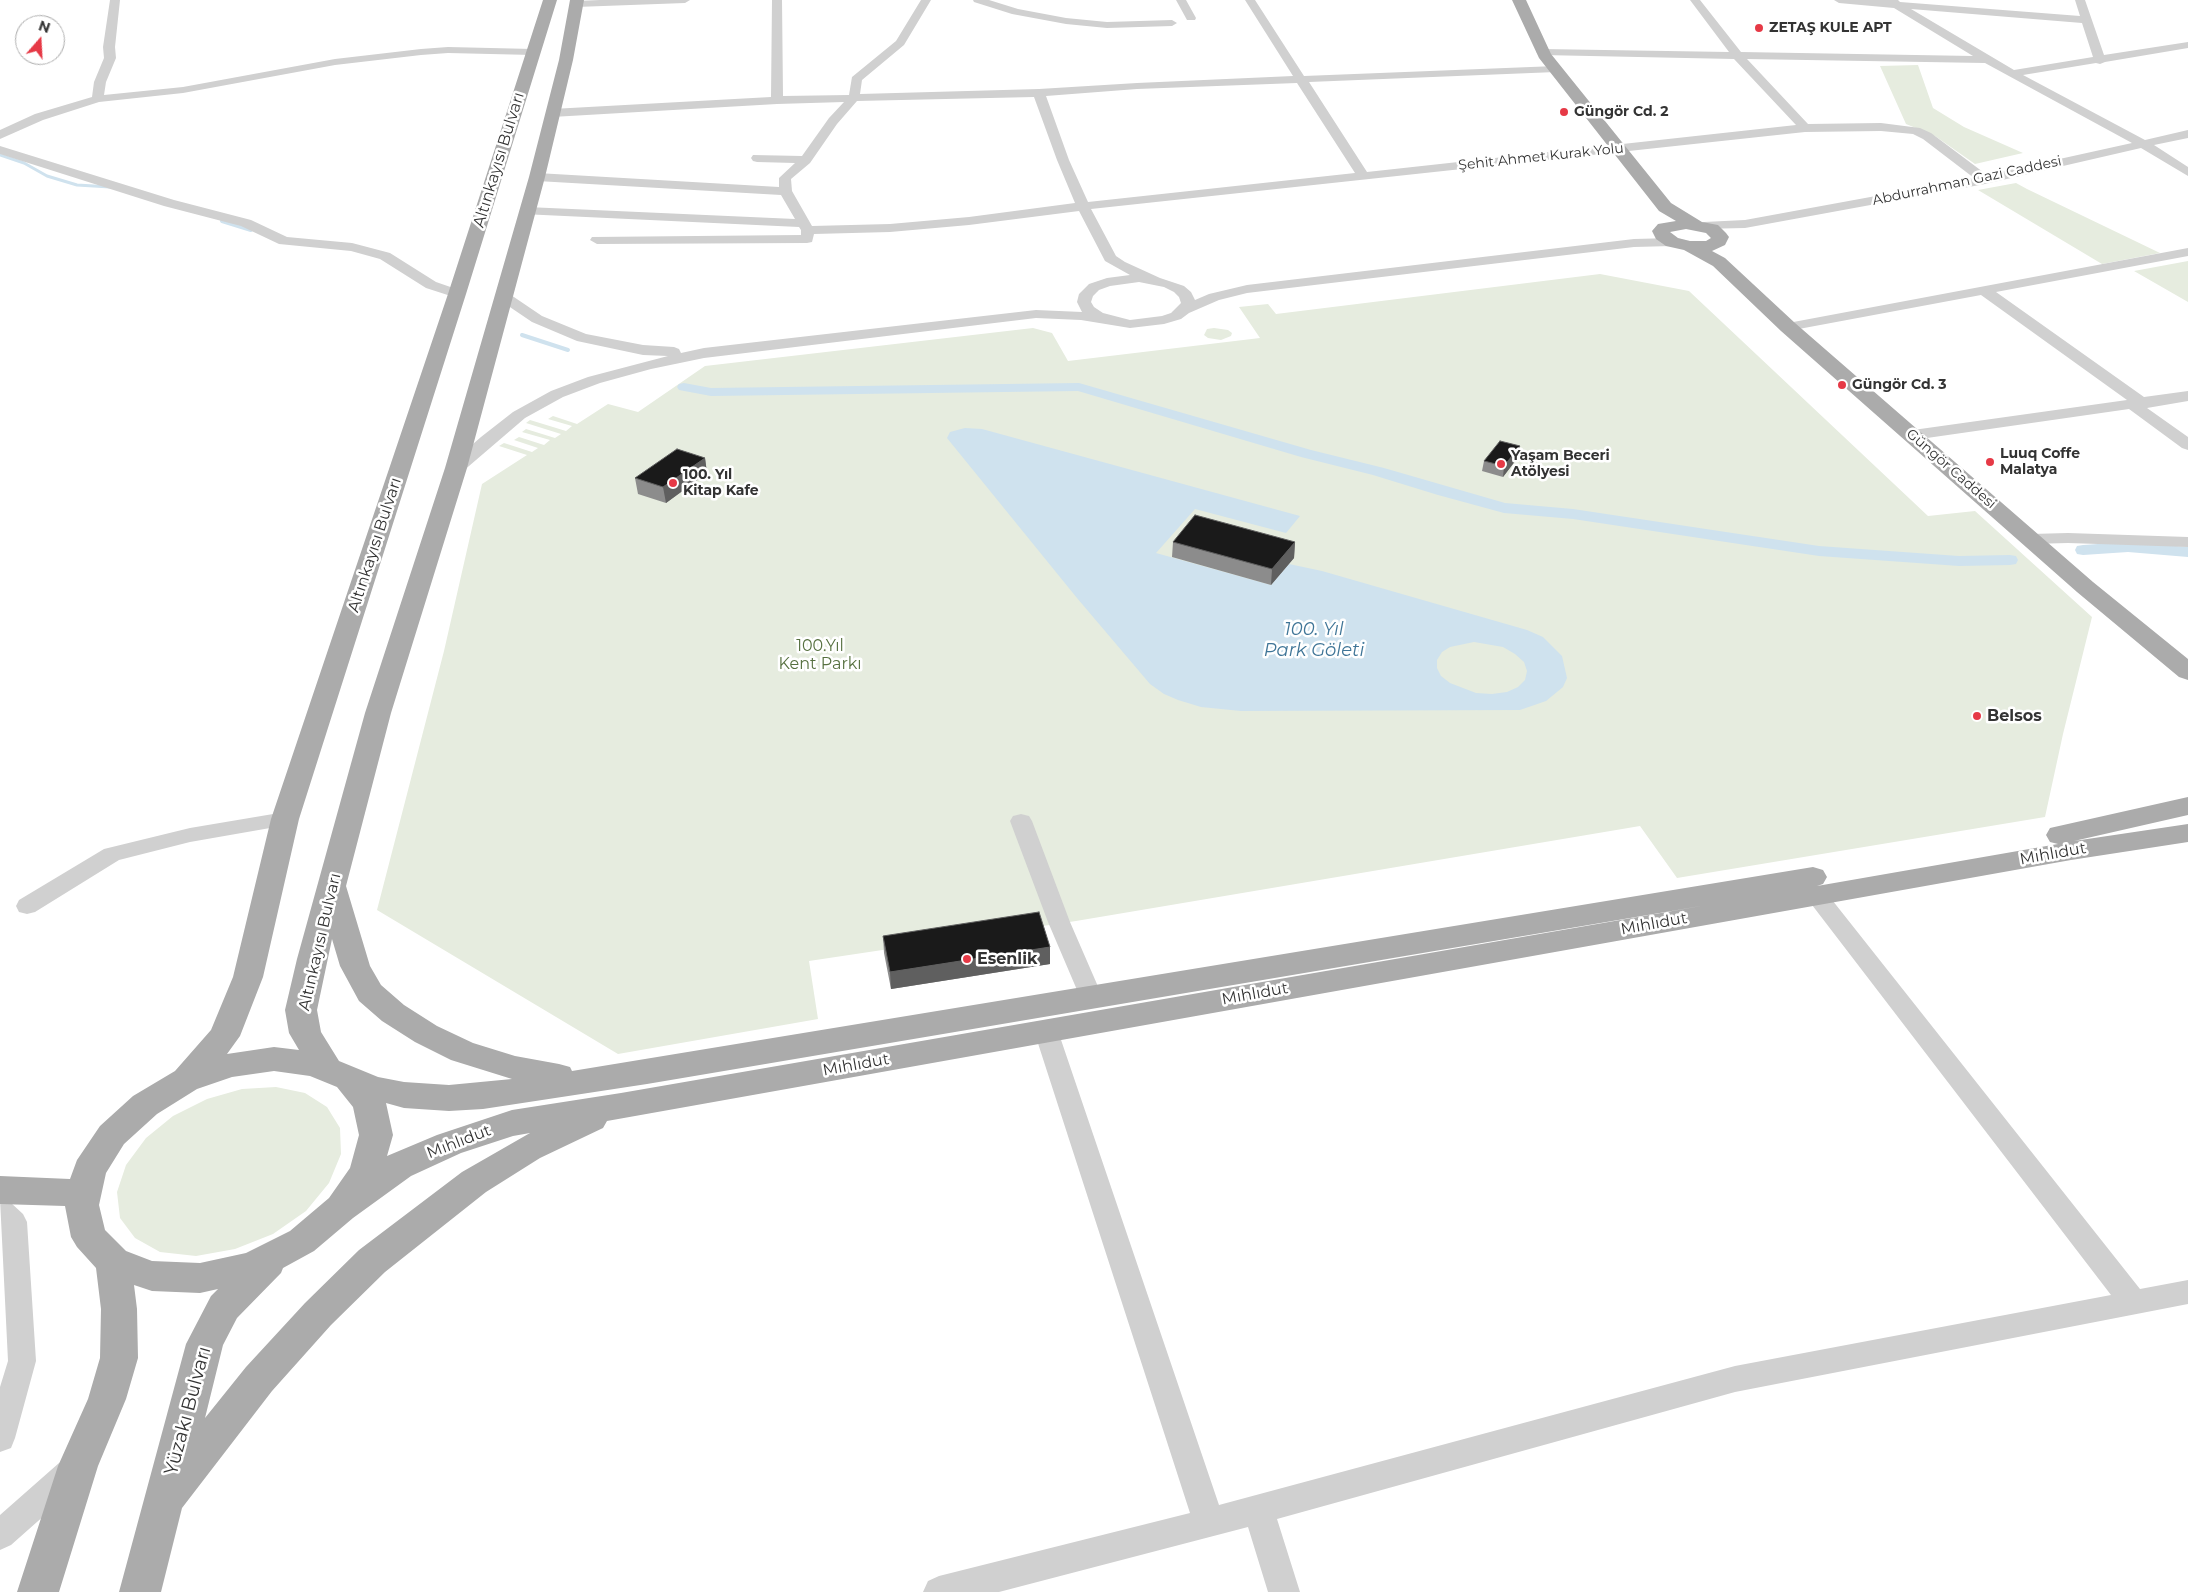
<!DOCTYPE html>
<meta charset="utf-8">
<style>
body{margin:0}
#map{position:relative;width:2188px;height:1592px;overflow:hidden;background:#fff;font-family:Montserrat,sans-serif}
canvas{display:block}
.north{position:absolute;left:15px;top:15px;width:50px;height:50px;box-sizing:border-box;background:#fff;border:1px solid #adadad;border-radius:50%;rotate:19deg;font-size:14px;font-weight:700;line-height:20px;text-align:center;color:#333}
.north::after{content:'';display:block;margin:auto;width:18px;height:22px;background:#e63946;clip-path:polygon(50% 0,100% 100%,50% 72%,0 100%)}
</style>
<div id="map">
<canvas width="2188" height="1592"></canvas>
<div class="north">N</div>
</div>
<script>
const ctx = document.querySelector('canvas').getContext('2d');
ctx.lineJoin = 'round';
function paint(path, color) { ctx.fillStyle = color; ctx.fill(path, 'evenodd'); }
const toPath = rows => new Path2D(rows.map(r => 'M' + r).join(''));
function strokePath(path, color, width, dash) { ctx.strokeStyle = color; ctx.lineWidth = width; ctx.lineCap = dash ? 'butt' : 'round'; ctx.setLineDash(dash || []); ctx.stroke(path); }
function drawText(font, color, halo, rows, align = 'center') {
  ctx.font = font + ' Montserrat,sans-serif'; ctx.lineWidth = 5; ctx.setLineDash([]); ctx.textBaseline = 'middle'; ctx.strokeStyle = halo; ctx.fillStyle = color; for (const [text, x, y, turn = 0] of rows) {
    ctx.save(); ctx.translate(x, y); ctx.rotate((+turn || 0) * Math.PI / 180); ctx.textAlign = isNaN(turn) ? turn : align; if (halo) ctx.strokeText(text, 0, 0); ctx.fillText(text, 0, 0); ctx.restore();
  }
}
paint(toPath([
 [1918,65,1933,108,1964,127,2023,153,1975,164,1935,136,1906,124,1880,66],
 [2016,183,2027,189,2160,253,2102,264,1978,190],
 [2188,261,2188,302,2134,271],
 [1600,274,1689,291,1928,516,1975,511,2092,617,2063,734,2045,817,1677,878,1640,826,1076,921,809,961,818,1019,618,1054,377,910,444,651,482,484,527,455,499,446,504,443,532,452,538,448,514,440,519,437,544,445,550,440,522,432,526,429,555,438,561,434,526,423,530,420,566,431,572,426,548,419,553,416,577,424,608,404,638,412,705,366,1033,328,1052,333,1068,361,1260,338,1239,307,1268,304,1276,314],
 [1214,328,1228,330,1232,333,1231,336,1221,340,1208,338,1204,335,1207,329],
 [276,1087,305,1093,327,1107,340,1128,341,1154,329,1183,306,1211,273,1234,235,1249,196,1256,160,1252,135,1238,120,1218,117,1192,126,1165,146,1138,173,1116,207,1099,242,1089]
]), '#e6ecdf');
paint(toPath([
 [965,428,982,429,1300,516,1286,533,1195,509,1156,553,1271,585,1289,564,1322,571,1527,630,1543,637,1562,656,1567,678,1563,687,1546,701,1520,710,1241,711,1201,707,1178,700,1164,694,1150,684,1077,598,947,438,950,432],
 [1474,642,1503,647,1515,654,1524,662,1527,671,1525,680,1518,687,1507,692,1492,694,1476,693,1450,683,1441,676,1437,668,1437,660,1442,652,1450,647]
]), '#cfe2ee');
strokePath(toPath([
 [0,155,24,163,47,176,77,185,110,187]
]), '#cfe2ee', 3);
strokePath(toPath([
 [222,221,251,230],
 [522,335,568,350]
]), '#cfe2ee', 4);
paint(toPath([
 [684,383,711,388,1079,383,1311,450,1384,468,1505,503,1573,509,1819,546,1959,556,2010,555,2016,556,2018,560,2016,564,2010,565,1959,566,1819,556,1573,519,1504,513,1438,495,1373,475,1301,457,1078,391,711,396,679,390,677,387,679,384,684,383],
 [2128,542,2188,547,2188,557,2128,552,2083,555,2077,554,2075,550,2077,546,2083,545,2128,542]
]), '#cfe2ee');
paint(toPath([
 [110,0,120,0,115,47,116,58,106,82,104,95,183,87,335,59,421,49,448,47,533,49,539,52,533,55,448,53,421,55,335,65,183,93,99,102,43,120,0,139,0,130,35,114,92,97,94,82,104,58,103,47,110,0],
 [600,0,690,0,685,3,576,7,571,4,576,1,600,0],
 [772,0,782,0,783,96,849,95,852,77,896,41,921,0,931,0,904,45,862,80,860,94,1039,89,1137,83,1293,76,1245,0,1255,0,1304,76,1556,66,1562,69,1556,72,1309,82,1367,172,1796,125,1734,59,1542,55,1536,52,1542,49,1729,52,1690,0,1700,0,1741,52,1973,56,1894,8,1839,3,1834,0,1898,0,1900,2,2080,16,2075,0,2085,0,2104,55,2188,42,2188,48,2105,62,2100,64,2096,63,2023,75,2145,140,2188,130,2188,138,2154,145,2188,167,2188,176,2141,148,1985,184,1745,228,1699,229,1697,226,1704,222,1745,220,1974,178,1923,139,1913,134,1881,131,1805,132,1091,209,1116,256,1125,262,1160,278,1184,286,1191,292,1195,300,1209,294,1247,285,1634,239,1672,238,1679,242,1672,246,1634,247,1247,293,1219,300,1189,313,1181,319,1164,324,1130,328,1081,320,1036,318,704,358,651,369,600,383,563,397,525,418,462,472,450,472,448,468,450,464,481,437,513,412,551,391,588,377,668,356,643,355,577,341,532,322,498,299,496,296,498,293,508,293,542,316,586,334,643,345,674,347,679,349,681,353,704,348,1036,310,1082,312,1077,302,1079,294,1089,284,1107,278,1130,275,1105,261,1079,211,969,225,890,232,814,234,812,242,807,243,597,244,590,240,592,237,801,235,801,230,799,227,522,214,520,211,527,207,795,219,781,195,537,181,531,177,537,173,779,187,779,178,795,163,757,162,753,161,751,158,753,155,802,156,829,118,844,102,777,104,552,117,546,113,552,109,771,97,772,0],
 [1911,9,2082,23,2093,57,2014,70,1911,9],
 [1747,59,1985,63,2132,143,1987,175,1931,133,1920,128,1881,123,1808,124,1747,59],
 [1297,83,1355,173,1088,202,1069,160,1046,96,1137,89,1297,83],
 [1034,97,1057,160,1075,203,969,217,890,224,812,226,792,191,791,179,810,163,837,124,857,101,1034,97],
 [1139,282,1164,287,1174,292,1179,297,1181,303,1171,313,1162,316,1130,320,1103,313,1094,307,1091,302,1093,296,1099,290,1110,286,1139,282],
 [973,0,989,0,1018,9,1066,18,1107,22,1172,20,1177,23,1172,26,1107,28,1066,24,1012,14,974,2,973,0],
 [1176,0,1186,0,1196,18,1195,20,1187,20,1176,0],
 [0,146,174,200,251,220,287,237,352,243,390,253,436,282,462,291,464,294,462,297,457,298,426,288,380,259,351,251,279,244,241,226,164,206,0,154,0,146],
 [2188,248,2188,256,1996,292,2144,397,2188,391,2188,401,2147,408,2188,437,2188,450,2182,448,2129,409,1913,440,1907,438,1905,435,1907,432,1913,430,2127,400,1981,295,1788,331,1783,330,1781,327,1783,324,1788,323,2188,248],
 [2068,533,2188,537,2188,547,2068,543,2031,544,2025,543,2022,539,2025,535,2031,534,2068,533],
 [285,812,293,814,296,819,293,824,190,842,119,860,35,912,27,914,19,912,16,906,19,900,104,849,190,828,285,812],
 [1021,814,1029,816,1032,821,1070,922,1103,998,1099,1004,1091,1007,1083,1004,1048,922,1010,821,1013,816,1021,814],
 [1817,888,1825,891,2140,1289,2188,1280,2188,1304,1735,1392,1277,1519,1300,1592,1268,1592,1248,1527,999,1592,923,1592,928,1581,939,1576,1190,1513,1034,1031,1037,1025,1046,1022,1055,1025,1058,1031,1219,1505,1735,1366,2111,1295,1809,901,1806,896,1809,891,1817,888],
 [0,1199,10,1202,23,1214,27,1222,36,1361,15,1438,11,1448,0,1452,0,1387,8,1361,0,1199],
 [70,1459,81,1463,85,1473,81,1483,11,1545,0,1550,0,1515,59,1463,70,1459]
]), '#d0d0d0');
paint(toPath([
 [543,0,557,0,466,294,299,819,263,977,240,1036,227,1054,274,1047,299,1050,289,1033,285,1010,297,959,365,713,445,468,529,177,559,60,570,0,584,0,573,60,545,177,467,468,391,713,346,886,370,966,381,985,404,1005,437,1026,473,1043,515,1056,559,1064,570,1067,572,1071,1813,867,1823,870,1827,877,1823,884,1817,886,2058,844,2050,842,2046,835,2050,828,2188,797,2188,815,2074,841,2188,824,2188,842,2071,860,607,1121,603,1128,540,1158,486,1192,385,1272,331,1325,272,1391,182,1508,161,1592,119,1592,186,1344,211,1296,218,1289,200,1293,152,1291,134,1285,137,1309,138,1358,126,1399,98,1466,59,1592,17,1592,58,1466,88,1399,100,1358,101,1309,96,1268,77,1247,71,1237,65,1206,0,1204,0,1176,70,1179,77,1160,100,1126,133,1096,175,1071,211,1030,233,977,271,819,448,294,543,0],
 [1707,905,621,1093,512,1110,437,1135,387,1156,393,1135,386,1103,404,1108,449,1111,483,1109,647,1084,1707,905],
 [332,939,340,966,359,1001,382,1021,415,1042,451,1060,512,1079,449,1085,404,1082,378,1077,339,1061,321,1032,317,1010,332,939],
 [274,1071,310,1076,337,1087,353,1107,359,1135,350,1168,329,1198,290,1231,246,1253,200,1263,152,1261,126,1251,105,1230,99,1205,106,1173,124,1144,157,1114,197,1089,232,1077,274,1071],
 [530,1133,462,1172,359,1250,305,1303,246,1367,205,1418,223,1345,237,1318,281,1273,283,1268,314,1251,353,1218,411,1176,461,1153,513,1136,530,1133],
 [1512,0,1526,0,1551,54,1671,203,1702,222,1718,225,1726,233,1729,237,1725,245,1712,251,1725,258,1795,323,2093,582,2188,659,2188,680,2179,677,2077,592,1781,331,1713,266,1684,250,1666,246,1656,239,1652,231,1658,224,1676,221,1659,211,1539,58,1512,0],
 [1686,229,1706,233,1711,238,1706,241,1690,241,1678,238,1670,232,1686,229]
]), '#ababab');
paint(toPath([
 [1519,456,1503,477,1482,471,1484,461],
 [705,458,707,473,666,503,638,494,635,478],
 [1173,542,1295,542,1294,558,1271,585,1172,557],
 [883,936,1050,947,1050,964,891,989,884,953]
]), '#8c8c8c');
paint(toPath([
 [1520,446,1519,456,1503,477,1504,466],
 [705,458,707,473,666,503,663,487],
 [1295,542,1294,558,1271,585,1272,569],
 [1050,947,1050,964,891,989,890,972]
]), '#5f5f5f');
const building = toPath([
 [1500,441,1520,446,1504,466,1484,461,1500,441],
 [677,449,705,458,663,487,635,478,677,449],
 [1195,515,1295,542,1272,569,1173,542,1195,515],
 [1039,912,1050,947,890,972,883,936,1039,912]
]);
paint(building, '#1a1a1a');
strokePath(building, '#5f5f5f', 1);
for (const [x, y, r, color] of [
 [1759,28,5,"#e63946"],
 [1564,112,5,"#e63946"],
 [1842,385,5,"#e63946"],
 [1990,462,5,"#e63946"],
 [1501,464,5,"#e63946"],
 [673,483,5,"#e63946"],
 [1977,716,5,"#e63946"],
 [967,959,5,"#e63946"]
]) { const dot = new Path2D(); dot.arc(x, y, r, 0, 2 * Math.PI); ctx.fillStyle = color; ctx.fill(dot); strokePath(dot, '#fff', 2); }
drawText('bold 14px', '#333', '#fff', [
 ["ZETAŞ KULE APT",1769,28],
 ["Güngör Cd. 2",1574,112],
 ["Güngör Cd. 3",1852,385],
 ["Luuq Coffe",2000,454],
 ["Malatya",2000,470],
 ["Yaşam Beceri",1511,456],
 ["Atölyesi",1511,472],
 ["100. Yıl",683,475],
 ["Kitap Kafe",683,491]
], 'left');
drawText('14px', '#333', '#fff', [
 ["Şehit Ahmet Kurak Yolu",1541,157,-6],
 ["Abdurrahman Gazi Caddesi",1967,181,-12],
 ["Güngör Caddesi",1951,469,41]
]);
drawText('16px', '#333', '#fff', [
 ["Altınkayısı Bulvarı",499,160,-73],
 ["Altınkayısı Bulvarı",375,545,-72],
 ["Mıhlıdut",2053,854,-10],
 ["Mıhlıdut",1654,924,-10],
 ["Altınkayısı Bulvarı",320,942,-77],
 ["Mıhlıdut",1255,994,-10],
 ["Mıhlıdut",856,1065,-10],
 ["Mıhlıdut",459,1142,-21]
]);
drawText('16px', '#56703f', '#fff', [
 ["100.Yıl",820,646],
 ["Kent Parkı",820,664]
]);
drawText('bold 16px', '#333', '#fff', [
 ["Belsos",1987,716],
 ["Esenlik",977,959]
], 'left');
drawText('italic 18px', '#3f7597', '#fff', [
 ["100. Yıl",1314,630],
 ["Park Göleti",1314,651]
]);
drawText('19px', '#333', '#fff', [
 ["Yüzakı Bulvarı",188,1411,-75]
]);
</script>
